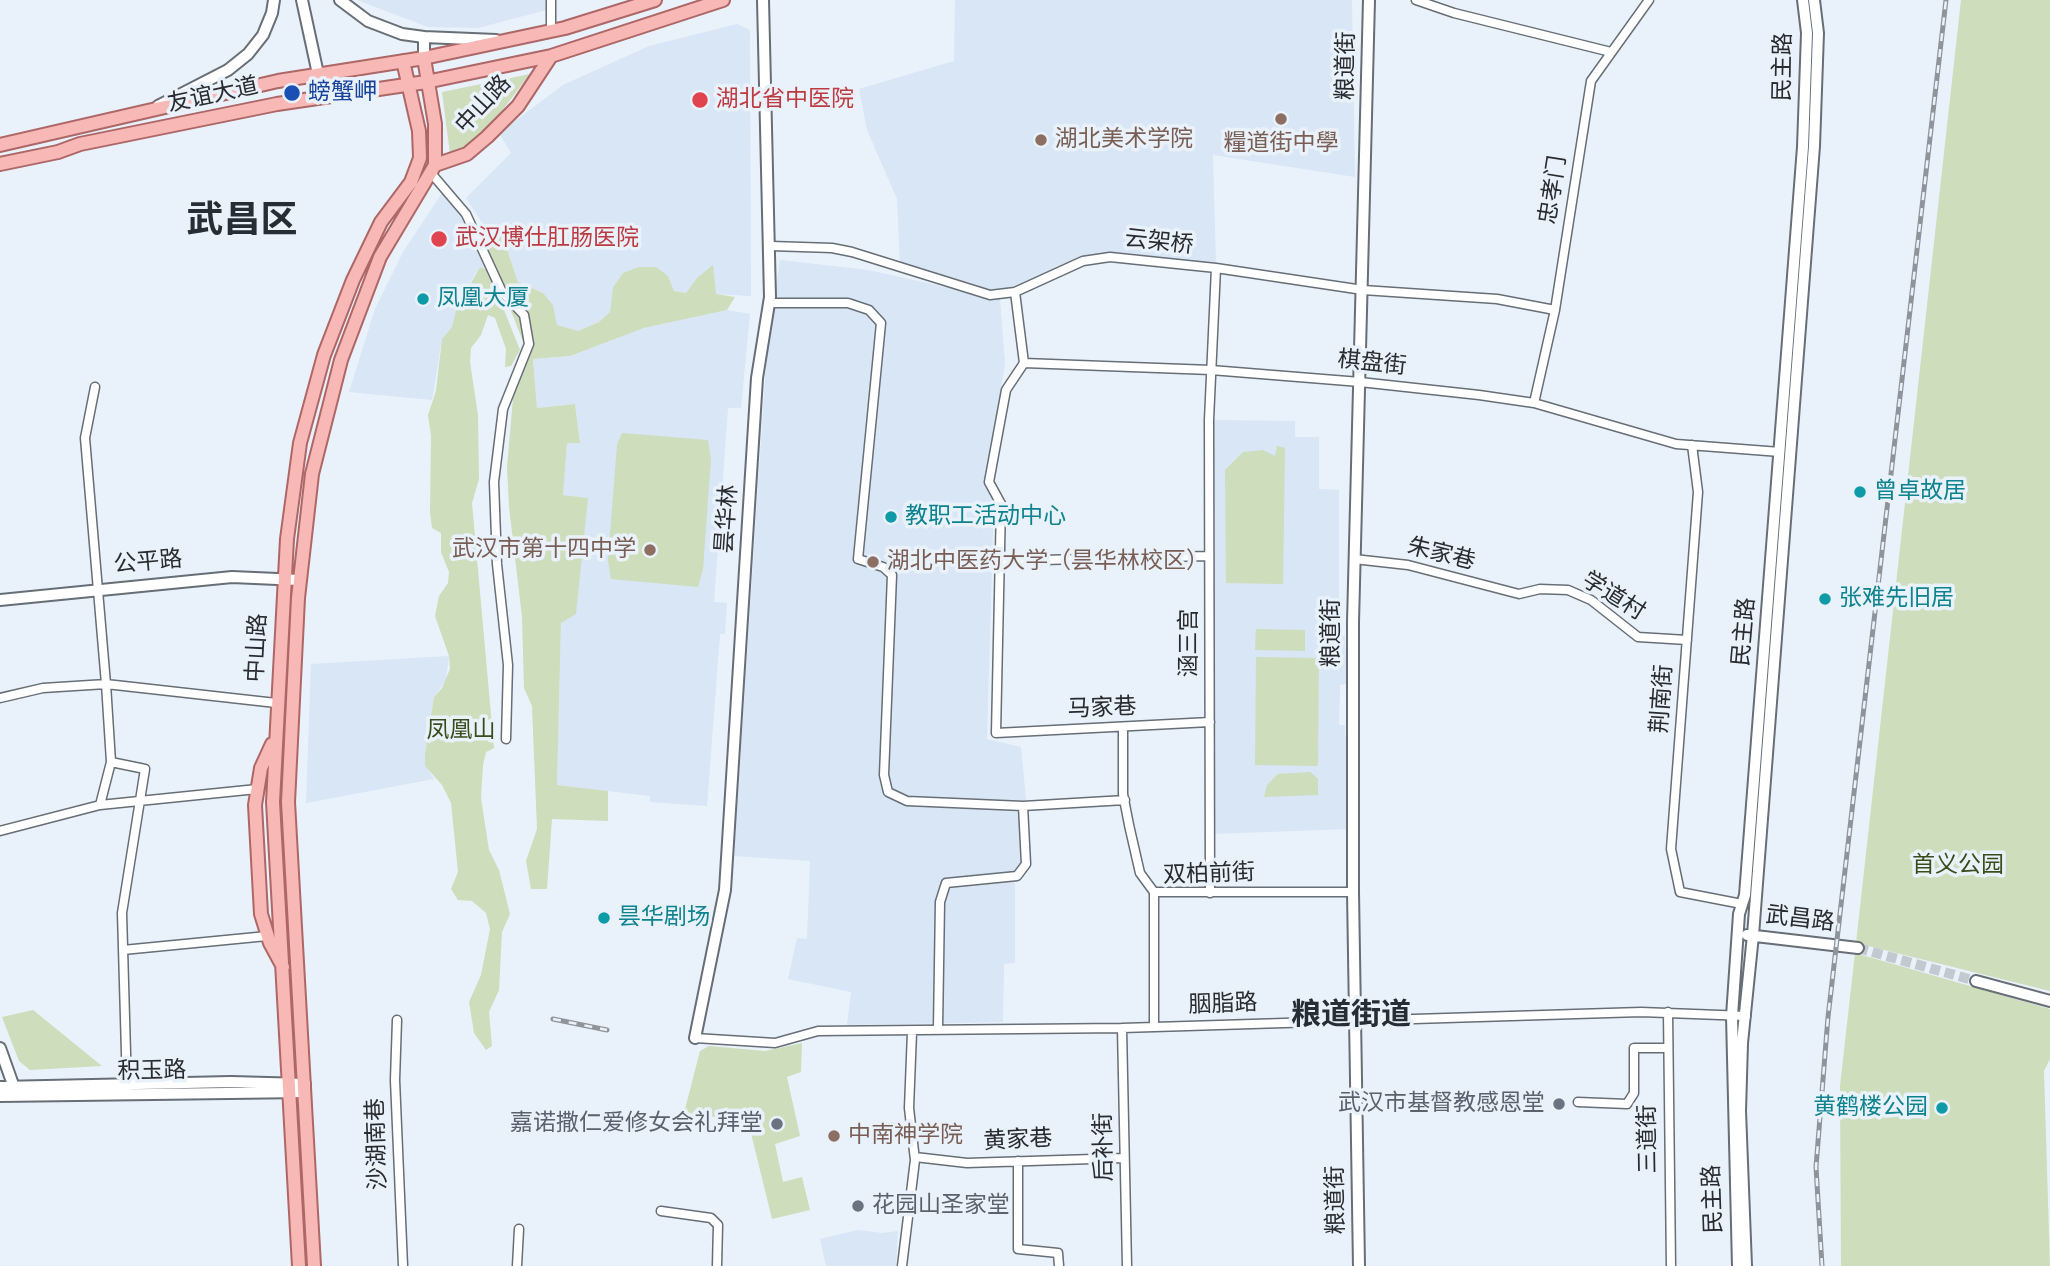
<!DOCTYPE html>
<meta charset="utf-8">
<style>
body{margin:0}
canvas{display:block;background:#e9f1fa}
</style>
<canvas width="2050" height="1266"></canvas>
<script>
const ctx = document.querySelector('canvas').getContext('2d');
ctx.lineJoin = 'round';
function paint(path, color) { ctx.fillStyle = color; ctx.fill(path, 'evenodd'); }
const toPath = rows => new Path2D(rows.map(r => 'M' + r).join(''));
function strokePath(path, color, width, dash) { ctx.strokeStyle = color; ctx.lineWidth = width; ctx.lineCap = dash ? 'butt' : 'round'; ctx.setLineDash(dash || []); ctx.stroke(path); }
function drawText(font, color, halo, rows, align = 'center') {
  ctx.font = font + ' "Sofia Sans Condensed","Noto Sans SC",sans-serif'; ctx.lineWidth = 7; ctx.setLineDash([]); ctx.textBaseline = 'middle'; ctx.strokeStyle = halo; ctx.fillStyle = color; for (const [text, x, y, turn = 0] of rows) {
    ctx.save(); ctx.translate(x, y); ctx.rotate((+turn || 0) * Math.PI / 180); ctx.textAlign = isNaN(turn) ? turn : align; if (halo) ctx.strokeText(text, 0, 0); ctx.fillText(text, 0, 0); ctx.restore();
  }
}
paint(toPath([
 [357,0,546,0,546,10,478,28,428,27],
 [955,0,1352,0,1355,177,1213,155,1216,268,1110,257,1083,261,1015,292,990,295,900,264,897,199,867,130,859,89,954,61],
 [737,24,750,30,751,296,716,294,697,278,686,293,674,291,668,276,638,267,623,273,613,287,610,312,599,322,578,331,557,325,553,305,543,293,518,282,500,229,486,229,466,198,511,153,499,133,563,85,649,46],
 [442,193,477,234,486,268,480,267,475,274,456,310,452,327,442,339,432,400,349,392,375,309,403,252],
 [780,260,868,270,1000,299,1005,364,991,445,993,532,987,739,1021,747,1031,852,1011,875,1015,884,1015,963,1004,964,1003,1022,847,1025,851,992,788,979,797,938,807,939,810,861,734,856,766,364],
 [727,310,750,314,741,408,728,408,714,602,727,603,725,634,720,634,707,806,650,802,650,796,557,785,561,623,588,498,563,495,567,442,580,442,575,404,537,408,533,359,570,356,644,328],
 [1209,420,1295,421,1295,437,1319,437,1319,489,1339,490,1339,612,1329,612,1329,636,1345,636,1347,684,1340,685,1339,725,1345,725,1349,829,1211,834],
 [449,656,446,680,434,697,425,754,426,766,434,779,306,803,311,664],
 [858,1230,882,1233,898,1231,896,1266,826,1266,820,1239]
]), '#d8e6f5');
paint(toPath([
 [1961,0,2050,0,2050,991,1856,943],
 [530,74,491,125,459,155,450,154,442,92],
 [486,229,500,229,518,282,543,293,553,305,557,325,578,331,599,322,610,312,613,287,623,273,638,267,656,267,668,276,674,291,686,293,697,278,713,265,716,294,735,297,727,310,644,328,570,356,533,359,537,408,575,404,580,443,567,443,563,495,588,498,576,614,561,623,557,785,608,791,608,821,552,819,547,889,531,889,526,861,537,829,532,706,524,688,522,617,509,507,507,467,514,387,524,361,524,344,490,258],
 [480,267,488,270,520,350,511,366,505,367,506,349,495,318,488,315,481,335,471,348,470,362,478,415,479,479,472,503,494,748,486,752,483,765,481,798,489,850,499,870,510,914,502,932,499,990,489,1012,492,1046,486,1050,474,1033,469,1002,481,975,490,929,486,913,472,901,458,900,451,889,458,872,451,803,442,785,425,766,425,754,434,697,442,688,450,669,449,656,435,616,439,596,448,583,449,572,441,552,441,533,432,528,430,512,431,436,428,415,436,391,442,339,452,327,456,310],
 [622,433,708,440,711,459,703,569,698,587,611,579,608,560,617,445],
 [1277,446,1285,448,1283,584,1226,583,1225,470,1243,452,1263,450,1275,456],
 [1256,629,1305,630,1305,651,1255,650],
 [1256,657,1319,658,1318,766,1255,765],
 [1310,772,1318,779,1318,795,1264,797,1267,785,1278,774],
 [1855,953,2050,1009,2050,1059,2044,1071,2050,1266,1841,1266,1840,1086],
 [33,1010,102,1066,30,1070,19,1061,2,1017],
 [802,1043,801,1072,787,1077,800,1136,775,1144,783,1182,802,1177,810,1210,772,1219,748,1121,684,1113,700,1051,709,1046,765,1051]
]), '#ceddbc');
strokePath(toPath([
 [1858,948,1976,981]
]), '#c2c9d1', 10, [10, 5]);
const street = toPath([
 [1416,0,1454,13,1611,52],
 [551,30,551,0],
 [431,173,466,214,502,292,524,315,529,344,503,409,494,482,497,564,508,665,506,739],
 [771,246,832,248,852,252,990,295,1015,292,1083,261,1110,257,1216,268,1363,290,1497,299,1555,310],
 [1015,292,1024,363,1211,370,1360,382,1479,395,1534,403,1676,444,1780,452],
 [769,303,848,303,869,310,881,323,858,559,883,567,892,575,884,775,888,792,907,801,1023,806,1125,800],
 [1024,363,1006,390,989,482,1001,504,996,733,1210,722],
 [95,387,85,438,106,684,276,703],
 [1534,403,1555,310,1591,81,1649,0],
 [1692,445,1698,492,1671,849,1680,892,1742,904],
 [1354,559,1408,565,1519,594,1540,589,1568,590,1591,600,1638,637,1687,640],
 [999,561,1209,556],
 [0,698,43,688,106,684,111,762,145,769,122,913,127,1088],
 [1123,729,1123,794,1129,825,1140,873,1154,892],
 [100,805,257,789],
 [0,831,100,805,111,762],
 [1154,892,1353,892],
 [1154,892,1154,1027],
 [1210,893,1209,420,1216,268],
 [123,950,267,936],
 [1668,1012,1671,1266],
 [397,1020,395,1080,403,1266],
 [938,1028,940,902,946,883,1017,876,1026,864,1023,806],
 [1122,1028,1127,1266],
 [695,1038,775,1043,818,1031,1122,1028,1641,1012,1746,1016],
 [1578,1102,1627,1104,1634,1093,1634,1048,1667,1048],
 [915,1157,967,1163,1124,1158],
 [1018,1161,1018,1249,1058,1253,1059,1266],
 [897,1200,906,1200],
 [661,1211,711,1218,718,1225,717,1266],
 [517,1266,519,1229],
 [902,1266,915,1160,909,1108,912,1032]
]);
const secondary = toPath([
 [302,0,323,97],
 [340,0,368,21,402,34,424,37,424,58],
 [424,37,496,40],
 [158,106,228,70,248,54,263,35,272,13,274,0],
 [0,600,232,577,300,580],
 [1747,935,1858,948],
 [1976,981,2050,1001],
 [695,1038,725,890,757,378,770,297,763,0],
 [0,1048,16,1093],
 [0,1087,231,1082,305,1084],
 [0,1096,305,1092],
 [1359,1266,1353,892,1353,622,1369,0],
 [1738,1266,1732,1016,1739,914,1745,895,1803,147,1807,33,1803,0],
 [1746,1266,1740,1111,1742,1043,1753,935,1814,146,1818,33,1814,0]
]);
const primary = toPath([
 [0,145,278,81,424,58,565,28,655,0],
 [0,164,58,152,80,144,277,104,426,82,551,56,723,0],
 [435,165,467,154,487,137,518,106,551,56],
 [272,744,261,768,255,805,261,914,270,943,283,967],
 [299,1266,273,802,287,539,300,443,324,355,353,280,381,222,411,182,420,158,419,131,403,61],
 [314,1266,288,802,298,598,312,474,341,360,380,257,435,165,435,124,424,58]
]);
strokePath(street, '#676e76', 11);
strokePath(secondary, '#676e76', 14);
strokePath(primary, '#ad6767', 16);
strokePath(street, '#fff', 8);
strokePath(secondary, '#fff', 10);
strokePath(primary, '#f8b8b6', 12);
const rail = toPath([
 [553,1019,607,1030],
 [1822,1266,1816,1167,1828,1017,1946,0]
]);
strokePath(rail, '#8f949b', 5);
strokePath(rail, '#e9f1fa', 2.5, [8]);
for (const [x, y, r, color] of [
 [292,93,9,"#1a4fb4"],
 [700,100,9,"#e0444e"],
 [1281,119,7,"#8d6e63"],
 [1041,140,7,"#8d6e63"],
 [439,239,9,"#e0444e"],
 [423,299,7,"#0f9aa8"],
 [1860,492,7,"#0f9aa8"],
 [891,517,7,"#0f9aa8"],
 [650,550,7,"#8d6e63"],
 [873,562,7,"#8d6e63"],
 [1825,599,7,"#0f9aa8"],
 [604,918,7,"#0f9aa8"],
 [1559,1104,7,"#6b7280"],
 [1942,1108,7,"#0f9aa8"],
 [777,1124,7,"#6b7280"],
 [834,1136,7,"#8d6e63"],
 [858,1206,7,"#6b7280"]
]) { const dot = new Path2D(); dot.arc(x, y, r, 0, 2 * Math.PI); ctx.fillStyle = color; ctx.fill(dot); strokePath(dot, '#e9f1fa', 2.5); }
drawText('23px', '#282b2f', '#e9f1fa', [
 ["粮道街",1347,66,-89],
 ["民主路",1784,67,-89],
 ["友谊大道",213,96,-12],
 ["中山路",484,105,-47],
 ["忠孝门",1554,190,-81],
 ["云架桥",1159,243,6],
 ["棋盘街",1372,364,6],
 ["昙华林",728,519,-86],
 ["朱家巷",1441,555,14],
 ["公平路",148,563,-5],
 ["学道村",1613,597,32],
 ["民主路",1745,632,-85],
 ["粮道街",1332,633,-90],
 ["涵三宫",1190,643,-90],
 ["中山路",258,648,-87],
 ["荆南街",1663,699,-86],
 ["马家巷",1102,709,-2],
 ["双柏前街",1209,875,-2],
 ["武昌路",1800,920,7],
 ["胭脂路",1223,1005,-2],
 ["积玉路",152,1072,-1],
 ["三道街",1649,1139,-91],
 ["黄家巷",1018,1141,-3],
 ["沙湖南巷",378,1144,-92],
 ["后补街",1105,1147,-91],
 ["民主路",1714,1199,-92],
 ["粮道街",1337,1200,-91]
]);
drawText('23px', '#164399', '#e9f1fa', [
 ["螃蟹岬",308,93]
], 'left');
drawText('23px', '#be3a42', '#e9f1fa', [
 ["湖北省中医院",716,100],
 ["武汉博仕肛肠医院",455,239]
], 'left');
drawText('23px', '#785e54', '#e9f1fa', [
 ["湖北美术学院",1055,140],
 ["糧道街中學",1281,144,"center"],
 ["武汉市第十四中学",636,550,"right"],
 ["湖北中医药大学（昙华林校区）",887,562],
 ["中南神学院",848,1136]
], 'left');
drawText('23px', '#0d838f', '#e9f1fa', [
 ["凤凰大厦",437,299],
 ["曾卓故居",1874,492],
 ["教职工活动中心",905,517],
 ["张难先旧居",1839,599],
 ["昙华剧场",618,918],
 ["黄鹤楼公园",1928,1108,"right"]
], 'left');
drawText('23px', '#394d1b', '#e9f1fa', [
 ["凤凰山",461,731],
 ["首义公园",1958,866]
]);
drawText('23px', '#5b616d', '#e9f1fa', [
 ["武汉市基督教感恩堂",1545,1104],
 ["嘉诺撒仁爱修女会礼拜堂",763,1124],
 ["花园山圣家堂",872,1206,"left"]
], 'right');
drawText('bold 30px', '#272d34', '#e9f1fa', [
 ["粮道街道",1351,1016]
]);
drawText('bold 37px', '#272d34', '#e9f1fa', [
 ["武昌区",242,223]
]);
</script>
